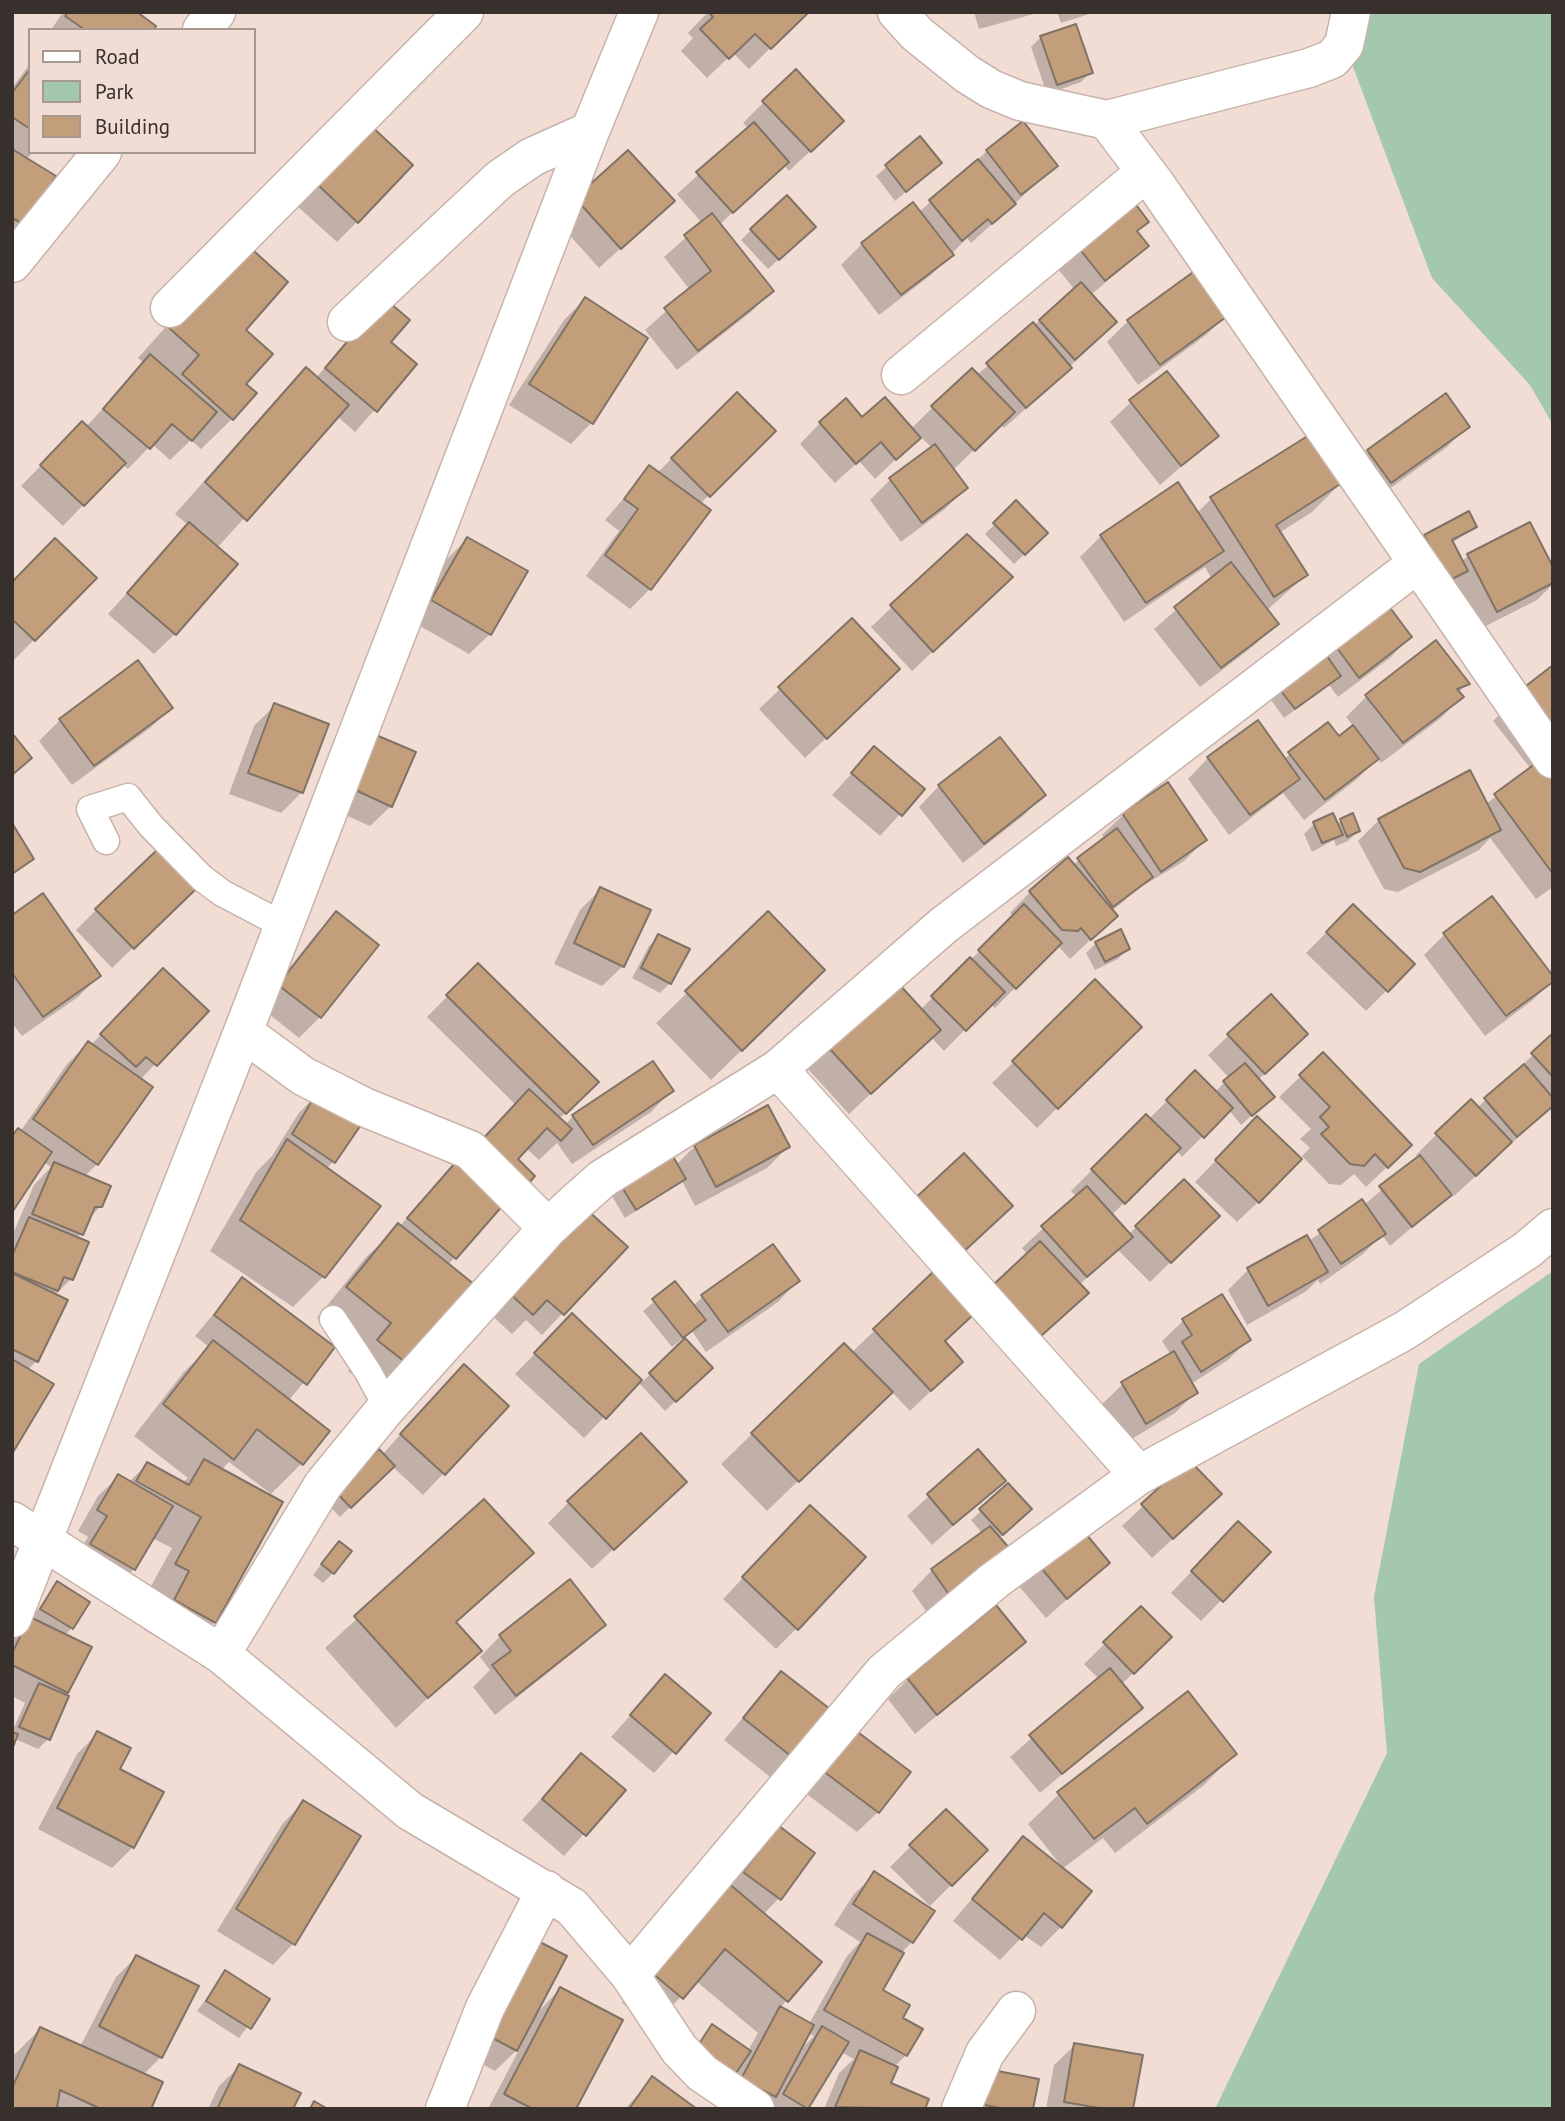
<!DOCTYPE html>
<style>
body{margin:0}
#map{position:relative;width:1565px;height:2121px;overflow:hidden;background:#f1ddd3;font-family:"PT Sans",sans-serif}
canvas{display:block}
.frame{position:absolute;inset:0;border:14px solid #37302c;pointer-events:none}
.legend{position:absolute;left:28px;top:28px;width:228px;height:126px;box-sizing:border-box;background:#f1ddd3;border:2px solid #a79890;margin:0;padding:9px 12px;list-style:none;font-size:21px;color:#37302c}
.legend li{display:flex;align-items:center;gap:14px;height:35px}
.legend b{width:35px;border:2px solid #a79890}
</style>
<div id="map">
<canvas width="1565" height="2121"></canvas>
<div class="frame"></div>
<ul class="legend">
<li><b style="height:9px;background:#fff"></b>Road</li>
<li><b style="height:19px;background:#a3c8ae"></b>Park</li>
<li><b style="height:19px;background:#c39e7b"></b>Building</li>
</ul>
</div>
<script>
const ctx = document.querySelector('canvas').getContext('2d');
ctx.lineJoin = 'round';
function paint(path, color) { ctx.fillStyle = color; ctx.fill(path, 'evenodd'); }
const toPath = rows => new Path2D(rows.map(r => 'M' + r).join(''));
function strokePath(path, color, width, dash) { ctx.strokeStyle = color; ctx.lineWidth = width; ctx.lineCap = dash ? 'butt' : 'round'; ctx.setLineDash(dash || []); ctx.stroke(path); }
paint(toPath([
 [1364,12,1553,12,1553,425,1530,385,1432,278,1352,64],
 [1553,1271,1553,2109,1215,2109,1387,1753,1374,1597,1419,1364]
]), '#a3c8ae');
paint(toPath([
 [63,12,143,12,139,16,151,30,51,30],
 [708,12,807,12,749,69,733,53,707,78,681,51,693,38,688,33],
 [974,12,1041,12,979,29],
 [1057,12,1096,12,1061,23],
 [1041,37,1091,72,1081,82,1047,94,1031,47],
 [30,64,30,152,33,152,26,160,53,177,12,235,12,88],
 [764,102,821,141,789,171,784,165,719,225,771,291,751,312,677,370,645,330,690,290,664,257,702,223,677,194,749,129,743,123],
 [920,138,940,163,895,201,876,176],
 [350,148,357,222,337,242,296,205],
 [987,151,1056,166,971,243,967,238,931,275,879,315,841,265,862,244,919,212],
 [576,200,672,201,599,268,556,220],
 [1147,221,1136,232,1147,246,1091,295,1094,342,1049,388,1004,428,1001,424,953,470,966,488,945,509,901,542,870,500,890,480,932,448,920,436,875,479,859,461,835,483,800,444,820,423,862,419,911,429,933,407,977,375,1075,290,1058,269,1079,248],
 [751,230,803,237,768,269,741,240],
 [213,274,243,330,244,384,232,419,201,449,191,440,170,460,152,444,128,469,122,464,63,526,21,486,62,444,86,427,144,363,138,358],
 [585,299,646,338,591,423,571,444,509,405,564,320],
 [1227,315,1206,335,1138,385,1107,342,1128,321],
 [364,321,415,364,355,432,337,416,217,548,175,634,154,654,108,614,188,525,175,514,276,400,307,370,316,378],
 [737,395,774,431,700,504,650,589,630,609,586,576,619,531,605,520,650,468,657,473],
 [1445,396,1467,426,1447,447,1370,503,1347,472,1368,452],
 [1131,402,1217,435,1160,485,1110,422],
 [1343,481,1312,512,1279,533,1306,575,1266,611,1276,623,1256,644,1200,687,1154,629,1212,579,1205,567,1124,622,1080,557,1101,536,1177,485,1197,513,1211,499],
 [1016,503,1046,533,1014,564,985,534],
 [1529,524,1553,570,1553,584,1537,600,1476,631,1415,546,1425,536,1475,527,1452,543,1461,562,1468,556],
 [967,536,990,598,912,671,871,627],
 [467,539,490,634,469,654,411,621,447,559],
 [95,578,13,661,12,660,12,584],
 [1410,637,1390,658,1338,697,1329,685,1284,718,1269,697,1336,646],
 [1553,668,1553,887,1536,899,1490,838,1479,850,1398,892,1384,889,1358,841,1379,820,1486,804,1531,769,1493,721,1523,691],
 [1467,684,1458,693,1461,697,1441,718,1381,763,1378,758,1356,780,1304,820,1283,793,1229,835,1188,779,1208,758,1284,759,1327,724,1339,738,1354,727,1346,717,1367,696],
 [780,689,877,690,805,758,759,709],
 [275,705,302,792,281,813,229,794,254,726],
 [171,708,150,728,72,785,39,741,60,720],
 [874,749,922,790,880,836,832,795],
 [356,757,391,806,370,826,332,809],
 [1167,785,1205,840,1184,861,1138,889,1112,911,1116,916,1070,959,1059,947,1052,951,995,1008,990,1004,944,1051,931,1037,849,1114,808,1069,829,1048,920,1010,1014,917,1010,913,1030,892,1073,865,1105,839,1102,835,1123,815],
 [939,786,1043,795,1023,816,963,863,919,807],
 [1341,820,1358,831,1348,841,1336,846,1334,840,1312,852,1304,834,1314,824,1337,825],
 [601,889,623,966,602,986,554,964,580,910],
 [1353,906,1413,964,1366,1011,1306,953],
 [173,909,112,968,76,930,96,910],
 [336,914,376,945,320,1017,299,1038,259,1006,316,934],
 [768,914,792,1001,711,1080,656,1023],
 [12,917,99,976,78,997,22,1036,12,1023],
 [1445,934,1553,980,1533,1000,1485,1036,1424,955],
 [659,936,670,983,660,993,632,978,649,946],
 [1096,943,1128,949,1118,959,1095,970,1086,953],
 [478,965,596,1082,559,1119,565,1125,573,1116,671,1091,651,1112,572,1164,557,1143,539,1160,526,1148,515,1159,506,1203,516,1105,427,1017],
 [1095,982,1139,1027,1037,1128,992,1083],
 [143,991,206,1011,140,1080,151,1087,97,1164,84,1177,101,1206,89,1218,77,1239,71,1279,55,1295,37,1361,27,1370,12,1451,12,1236,34,1185,51,1167,43,1162,12,1208,12,1136,20,1132,67,1064,88,1043,91,1045],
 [1229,1035,1285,1054,1258,1080,1262,1106,1241,1125,1229,1110,1182,1157,1176,1150,1111,1216,1128,1235,1184,1181,1218,1216,1150,1282,1118,1250,1079,1285,1028,1255,1022,1248,1077,1197,1071,1191,1146,1116,1149,1119,1195,1073,1215,1092,1229,1078,1208,1055],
 [1553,1036,1553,1105,1534,1123,1454,1196,1452,1193,1390,1246,1382,1235,1363,1254,1320,1284,1318,1280,1305,1292,1247,1325,1228,1290,1248,1270,1309,1241,1362,1202,1364,1205,1419,1158,1416,1155,1437,1134,1477,1108],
 [1323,1055,1410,1145,1366,1187,1354,1174,1341,1185,1329,1184,1302,1156,1310,1148,1300,1139,1311,1129,1279,1097],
 [318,1093,334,1161,326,1169,324,1276,293,1307,210,1251,257,1171,272,1156,298,1114],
 [1237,1139,1258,1202,1237,1222,1195,1182],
 [695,1146,788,1147,767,1168,695,1206,682,1181,625,1218,612,1196,621,1186,676,1165],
 [964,1156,1011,1206,935,1277,971,1315,943,1342,961,1362,910,1411,891,1391,767,1511,721,1464,844,1345,851,1353,935,1273,890,1225],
 [455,1165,501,1204,447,1266,473,1286,378,1395,348,1371,362,1354,317,1318,367,1256,399,1227],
 [564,1230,625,1247,542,1335,526,1320,512,1334,488,1312],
 [243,1279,333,1348,288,1401,302,1463,271,1494,229,1462,221,1470,215,1622,184,1652,144,1630,159,1602,146,1595,172,1548,152,1538,134,1569,113,1590,71,1565,88,1537,78,1531,98,1496,119,1476,129,1482,147,1464,182,1483,188,1478,134,1436,183,1373,209,1347,195,1336],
 [798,1281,778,1302,706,1352,692,1331,672,1347,643,1311,675,1284,693,1306,703,1296],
 [1221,1297,1249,1339,1228,1360,1191,1384,1196,1392,1175,1413,1125,1443,1102,1404,1123,1384,1171,1355,1162,1341,1183,1321],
 [572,1316,642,1382,685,1341,710,1368,665,1411,638,1382,584,1438,515,1374],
 [443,1387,507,1406,423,1495,392,1466,340,1517,326,1502,382,1455],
 [978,1452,1003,1481,932,1545,907,1516],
 [484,1502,531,1553,455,1624,479,1650,396,1728,325,1648],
 [569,1502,664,1502,592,1569,548,1523],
 [1143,1506,1199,1515,1152,1558,1122,1526],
 [981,1511,1020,1519,998,1539,1007,1549,929,1615,912,1591,932,1570,982,1533,971,1520],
 [790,1528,797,1628,776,1649,723,1599],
 [1218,1544,1268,1552,1201,1621,1171,1593],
 [330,1553,333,1573,323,1583,313,1575],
 [1108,1563,1046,1618,1018,1585,1039,1565],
 [57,1583,72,1628,64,1636,67,1692,48,1739,38,1749,15,1739,12,1745,12,1732,25,1703,12,1696,12,1637,31,1619],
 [1141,1608,1169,1637,1121,1685,1140,1708,1040,1793,1010,1757,1099,1679,1084,1664],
 [604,1625,583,1645,495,1715,473,1687,490,1670,480,1657,500,1636],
 [1024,1642,915,1734,888,1699,908,1679],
 [781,1673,791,1756,770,1777,724,1740],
 [665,1677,708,1713,654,1773,611,1737],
 [98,1733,117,1770,133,1847,112,1868,38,1829,77,1754],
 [830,1750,878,1812,857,1832,800,1789],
 [1234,1754,1204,1785,1115,1853,1103,1838,1062,1869,1061,1927,1041,1947,1024,1935,1000,1960,953,1921,1024,1838,1062,1867,1028,1824,1059,1794],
 [581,1755,623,1790,564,1856,522,1820],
 [303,1803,359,1836,293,1944,273,1965,217,1931,283,1823],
 [946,1811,986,1850,930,1906,890,1867],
 [779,1828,779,1898,763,1915,820,1962,780,2008,809,2024,847,1956,860,1942,834,1925,854,1894,875,1874,912,1942,901,1953,881,1991,901,2019,906,2055,894,2067,888,2084,923,2109,824,2109,839,2073,854,2059,841,2052,807,2109,767,2109,771,2099,762,2109,688,2058,712,2026,748,2051,758,2033,696,1981,651,2028,622,2003,697,1915,730,1886,758,1849],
 [808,2033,814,2036,799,2051],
 [136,1957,161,2057,143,2075,149,2109,12,2109,12,2057,40,2029,80,2047,116,1977],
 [226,1973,268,1999,239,2038,197,2011],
 [560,1989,574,2109,488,2109,521,2046,495,2071,464,2054,536,2014],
 [1075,2045,1132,2109,1046,2109,1054,2065],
 [240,2066,291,2109,208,2109,219,2086],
 [652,2079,694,2109,625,2109],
 [1037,2080,1031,2109,972,2109]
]), '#0003');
const building = toPath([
 [68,12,137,12,156,26,154,30,85,30,65,16,68,12],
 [708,12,809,12,771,49,755,34,729,59,700,29,713,17,708,12],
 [1076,24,1093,73,1057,85,1040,36,1076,24],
 [30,69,30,129,12,117,12,93,30,69],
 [796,69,844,121,811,152,762,101,796,69],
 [1023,121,1058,166,1021,195,986,150,1023,121],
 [754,122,789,162,733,213,696,172,754,122],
 [370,125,413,165,358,223,316,183,370,125],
 [920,136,942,163,906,192,885,165,920,136],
 [12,149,56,176,25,225,12,218,12,149],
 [628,150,675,201,621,249,575,198,628,150],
 [978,159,1016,204,992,224,988,219,962,241,929,200,978,159],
 [787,195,816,227,779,260,750,229,787,195],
 [913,202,954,255,901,295,861,243,913,202],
 [1134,202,1149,222,1137,231,1149,246,1105,281,1078,247,1134,202],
 [712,213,774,291,698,351,664,308,711,271,684,235,712,213],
 [244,242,288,282,246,330,273,354,246,384,257,393,233,420,182,374,199,355,168,327,244,242],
 [1196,270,1229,315,1160,365,1127,320,1196,270],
 [1081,282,1117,322,1075,360,1039,320,1081,282],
 [585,297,648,338,593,424,529,384,585,297],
 [384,298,410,320,391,342,417,364,377,412,325,368,384,298],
 [1033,322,1072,368,1026,408,986,363,1033,322],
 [150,354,217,412,192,441,172,424,150,449,103,409,150,354],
 [306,367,349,405,247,521,205,482,306,367],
 [972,368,1015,412,975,451,931,406,972,368],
 [1167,371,1219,436,1181,466,1129,400,1167,371],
 [737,392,776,431,710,497,671,458,737,392],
 [1446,393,1470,427,1391,483,1367,450,1446,393],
 [885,397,921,438,896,460,881,442,856,464,819,422,846,398,862,417,885,397],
 [82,421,126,463,84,506,40,465,82,421],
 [1314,432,1345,481,1276,525,1308,575,1274,597,1210,497,1314,432],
 [935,444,968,488,922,523,889,478,935,444],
 [649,465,711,510,651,590,605,555,638,509,624,499,649,465],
 [1178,482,1224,551,1146,603,1100,535,1178,482],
 [1016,500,1048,533,1025,555,993,523,1016,500],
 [1469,511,1477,527,1452,540,1468,571,1448,581,1424,535,1469,511],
 [189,522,238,564,176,635,127,593,189,522],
 [1530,522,1553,567,1553,583,1497,612,1467,554,1530,522],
 [967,534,1013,577,933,652,890,605,967,534],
 [467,537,528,571,491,635,431,600,467,537],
 [55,538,97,578,35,641,12,619,12,582,55,538],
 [1231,562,1279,624,1221,668,1174,607,1231,562],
 [1388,605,1412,637,1359,678,1335,645,1388,605],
 [852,618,900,669,827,739,778,687,852,618],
 [1436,640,1470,684,1457,689,1464,697,1403,743,1365,695,1436,640],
 [1324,652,1341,676,1295,709,1277,686,1324,652],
 [138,660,173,708,94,766,59,719,138,660],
 [1553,665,1553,728,1522,689,1553,665],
 [274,703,329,724,303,793,248,773,274,703],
 [1258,720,1300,779,1250,815,1207,757,1258,720],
 [1328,722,1339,736,1353,725,1379,759,1325,800,1288,752,1328,722],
 [12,733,32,758,12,775,12,733],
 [376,735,416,752,392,807,351,788,376,735],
 [1000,737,1046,795,984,844,938,785,1000,737],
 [874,746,925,789,902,816,851,773,874,746],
 [1543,758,1553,772,1553,874,1494,794,1543,758],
 [1470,770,1501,830,1420,872,1404,868,1378,819,1470,770],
 [1168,782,1207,840,1161,872,1122,813,1168,782],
 [1333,813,1343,835,1322,843,1313,822,1333,813],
 [1353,813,1360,831,1347,837,1340,819,1353,813],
 [12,823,34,859,12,874,12,823],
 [1117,828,1153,877,1113,907,1077,858,1117,828],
 [158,849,196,889,134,949,95,909,158,849],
 [1068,857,1118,916,1091,940,1081,928,1078,931,1062,930,1029,891,1068,857],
 [600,887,651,910,624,967,574,943,600,887],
 [43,893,101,976,43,1017,12,973,12,915,43,893],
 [1492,896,1553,976,1553,982,1506,1016,1443,933,1492,896],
 [1024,904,1062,943,1016,989,978,950,1024,904],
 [1353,904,1415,964,1388,992,1326,932,1353,904],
 [336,911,379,945,321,1018,278,985,336,911],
 [768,911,825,970,742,1051,685,991,768,911],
 [1121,929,1130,949,1105,962,1095,942,1121,929],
 [658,934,690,949,671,984,641,968,658,934],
 [970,957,1005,992,966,1031,931,996,970,957],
 [478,963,599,1082,566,1114,446,995,478,963],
 [163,968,209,1011,157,1066,146,1057,136,1067,100,1034,163,968],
 [1095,979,1142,1027,1058,1109,1012,1061,1095,979],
 [898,983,941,1030,871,1094,828,1047,898,983],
 [1271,994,1308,1034,1265,1074,1227,1034,1271,994],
 [1553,1033,1553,1077,1531,1053,1553,1033],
 [88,1041,153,1087,98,1165,33,1119,88,1041],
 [1323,1052,1412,1145,1388,1168,1375,1154,1364,1166,1350,1164,1321,1134,1329,1127,1320,1117,1330,1107,1299,1075,1323,1052],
 [653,1061,674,1091,593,1145,572,1115,653,1061],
 [1245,1063,1275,1097,1252,1116,1223,1081,1245,1063],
 [1524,1064,1553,1098,1553,1106,1517,1137,1484,1098,1524,1064],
 [1195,1070,1233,1108,1204,1138,1166,1100,1195,1070],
 [529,1089,572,1129,561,1141,547,1128,518,1159,535,1176,528,1184,481,1141,529,1089],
 [318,1091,365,1119,335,1163,292,1134,318,1091],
 [1471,1099,1512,1142,1476,1176,1435,1133,1471,1099],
 [768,1105,790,1147,716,1187,694,1145,768,1105],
 [1146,1114,1181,1148,1125,1204,1091,1169,1146,1114],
 [1257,1116,1302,1159,1259,1203,1215,1160,1257,1116],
 [18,1128,52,1152,13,1211,12,1136,18,1128],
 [287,1139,381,1206,325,1278,240,1220,287,1139],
 [671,1153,686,1179,636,1210,620,1184,671,1153],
 [964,1153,1013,1206,959,1256,910,1203,964,1153],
 [1420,1155,1452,1195,1412,1227,1379,1186,1420,1155],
 [54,1162,111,1186,102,1207,95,1207,83,1235,32,1214,54,1162],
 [455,1163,504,1204,456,1259,407,1218,455,1163],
 [1184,1179,1220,1216,1171,1263,1135,1226,1184,1179],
 [1087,1186,1133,1237,1087,1277,1041,1226,1087,1186],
 [1362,1199,1386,1234,1341,1264,1318,1230,1362,1199],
 [585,1208,628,1247,564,1315,547,1300,533,1315,507,1291,585,1208],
 [29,1217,89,1242,73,1280,64,1277,58,1291,12,1272,12,1256,29,1217],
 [398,1223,475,1285,410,1366,377,1340,391,1323,346,1287,398,1223],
 [1307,1235,1328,1272,1268,1306,1247,1268,1307,1235],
 [1040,1241,1089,1293,1041,1336,993,1285,1040,1241],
 [773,1244,800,1281,728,1332,701,1295,773,1244],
 [933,1272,973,1315,945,1341,963,1362,931,1391,873,1329,933,1272],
 [12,1273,68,1300,38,1362,12,1349,12,1273],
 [242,1277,335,1347,307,1385,214,1315,242,1277],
 [675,1281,706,1320,683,1338,652,1299,675,1281],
 [1222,1294,1251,1340,1201,1372,1182,1342,1192,1335,1182,1319,1222,1294],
 [572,1313,642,1380,606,1419,534,1353,572,1313],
 [685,1338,713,1368,676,1402,649,1373,685,1338],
 [213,1340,330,1431,303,1465,257,1429,234,1460,163,1404,213,1340],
 [844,1343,893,1392,799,1482,751,1433,844,1343],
 [1174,1351,1198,1393,1146,1424,1121,1382,1174,1351],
 [12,1359,54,1384,12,1454,12,1359],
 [464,1364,509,1406,445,1475,400,1434,464,1364],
 [641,1433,687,1482,614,1550,567,1501,641,1433],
 [379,1449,395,1466,351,1508,335,1491,379,1449],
 [978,1449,1006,1481,953,1525,927,1494,978,1449],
 [204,1459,283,1502,216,1623,174,1600,189,1571,175,1564,201,1517,136,1481,147,1462,189,1485,204,1459],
 [1189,1460,1222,1494,1173,1539,1141,1504,1189,1460],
 [118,1474,173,1506,135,1570,90,1544,107,1516,97,1510,118,1474],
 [1008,1483,1032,1509,1003,1535,979,1509,1008,1483],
 [484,1499,534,1553,456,1622,482,1651,428,1698,354,1616,484,1499],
 [810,1505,866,1557,798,1630,742,1577,810,1505],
 [1238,1521,1271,1552,1223,1602,1191,1571,1238,1521],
 [990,1526,1010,1549,950,1596,931,1569,990,1526],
 [1081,1528,1110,1563,1067,1599,1037,1563,1081,1528],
 [339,1541,352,1551,334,1574,321,1564,339,1541],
 [570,1579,606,1625,516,1696,492,1665,511,1651,499,1635,570,1579],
 [57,1581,90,1602,73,1629,40,1609,57,1581],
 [996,1605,1026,1642,937,1715,907,1678,996,1605],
 [1141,1606,1172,1637,1134,1674,1103,1642,1141,1606],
 [30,1617,92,1647,68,1693,12,1665,12,1653,30,1617],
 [1110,1668,1143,1708,1062,1774,1029,1735,1110,1668],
 [781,1671,830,1709,792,1757,743,1718,781,1671],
 [665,1674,711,1713,676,1754,630,1715,665,1674],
 [39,1683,69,1696,50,1740,19,1727,39,1683],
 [1188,1691,1237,1754,1147,1824,1135,1808,1094,1839,1057,1792,1188,1691],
 [851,1727,911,1772,879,1813,819,1768,851,1727],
 [97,1731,131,1748,120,1769,164,1792,134,1848,57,1808,97,1731],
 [12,1732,18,1734,12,1750,12,1732],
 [581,1753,626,1790,586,1836,542,1799,581,1753],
 [303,1800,361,1836,295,1945,236,1909,303,1800],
 [946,1809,988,1850,952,1886,909,1845,946,1809],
 [779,1826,815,1853,781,1900,743,1872,779,1826],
 [1023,1836,1092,1891,1062,1928,1044,1913,1022,1940,972,1899,1023,1836],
 [874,1871,935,1911,913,1943,853,1904,874,1871],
 [727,1882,822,1962,788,2002,725,1949,683,1999,651,1972,727,1882],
 [867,1933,904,1953,883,1990,910,2005,903,2018,923,2029,907,2056,824,2010,867,1933],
 [534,1939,567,1956,517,2051,483,2033,534,1939],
 [136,1955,199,1986,162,2058,99,2026,136,1955],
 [225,1970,270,1999,251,2029,206,2001,225,1970],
 [560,1987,623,2020,576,2109,533,2109,504,2094,560,1987],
 [780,2006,814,2025,776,2097,741,2079,780,2006],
 [712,2024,751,2051,732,2079,697,2047,712,2024],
 [822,2026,849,2042,808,2109,783,2094,822,2026],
 [40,2027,163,2082,151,2109,101,2109,60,2090,57,2107,62,2109,12,2109,12,2088,40,2027],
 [1074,2043,1143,2055,1133,2109,1105,2109,1064,2102,1074,2043],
 [860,2050,898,2067,891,2083,929,2099,925,2109,835,2107,860,2050],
 [239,2064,301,2093,293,2109,217,2109,239,2064],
 [987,2069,1039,2079,1033,2109,1004,2109,980,2104,987,2069],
 [652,2076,697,2109,629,2109,652,2076],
 [314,2101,328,2109,310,2109,314,2101]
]);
paint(building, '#c39e7b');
strokePath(building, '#807366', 2);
const service = toPath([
 [106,841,90,809,128,797,151,826,202,878,222,893,283,925],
 [333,1319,368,1372,387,1407]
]);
const minor = toPath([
 [202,30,216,12],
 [1107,120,1309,68,1332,59,1344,45,1351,12],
 [12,263,102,152],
 [170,308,464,12],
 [347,322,500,179,532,157,590,131],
 [901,375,1146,172],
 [1418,563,1553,759],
 [243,1032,303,1076,364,1107,470,1150,548,1228],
 [1139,1475,1404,1331,1527,1250,1553,1228],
 [12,1521,221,1654,410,1811,572,1907,630,1975,679,2049,702,2073,755,2109],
 [12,1618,243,1032,590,131,639,12],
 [221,1654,323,1485,387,1407,548,1228,576,1202,602,1179,778,1069,944,925,1418,563,1156,185,1107,120,1020,101,991,89,967,74,917,34,897,12],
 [630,1975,884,1672,995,1580,1139,1475,778,1069],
 [445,2109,485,2008,546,1890],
 [961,2109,985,2053,1016,2011]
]);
strokePath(service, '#c7b3a9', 29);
strokePath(minor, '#c7b3a9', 41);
strokePath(service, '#fff', 26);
strokePath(minor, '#fff', 38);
</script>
